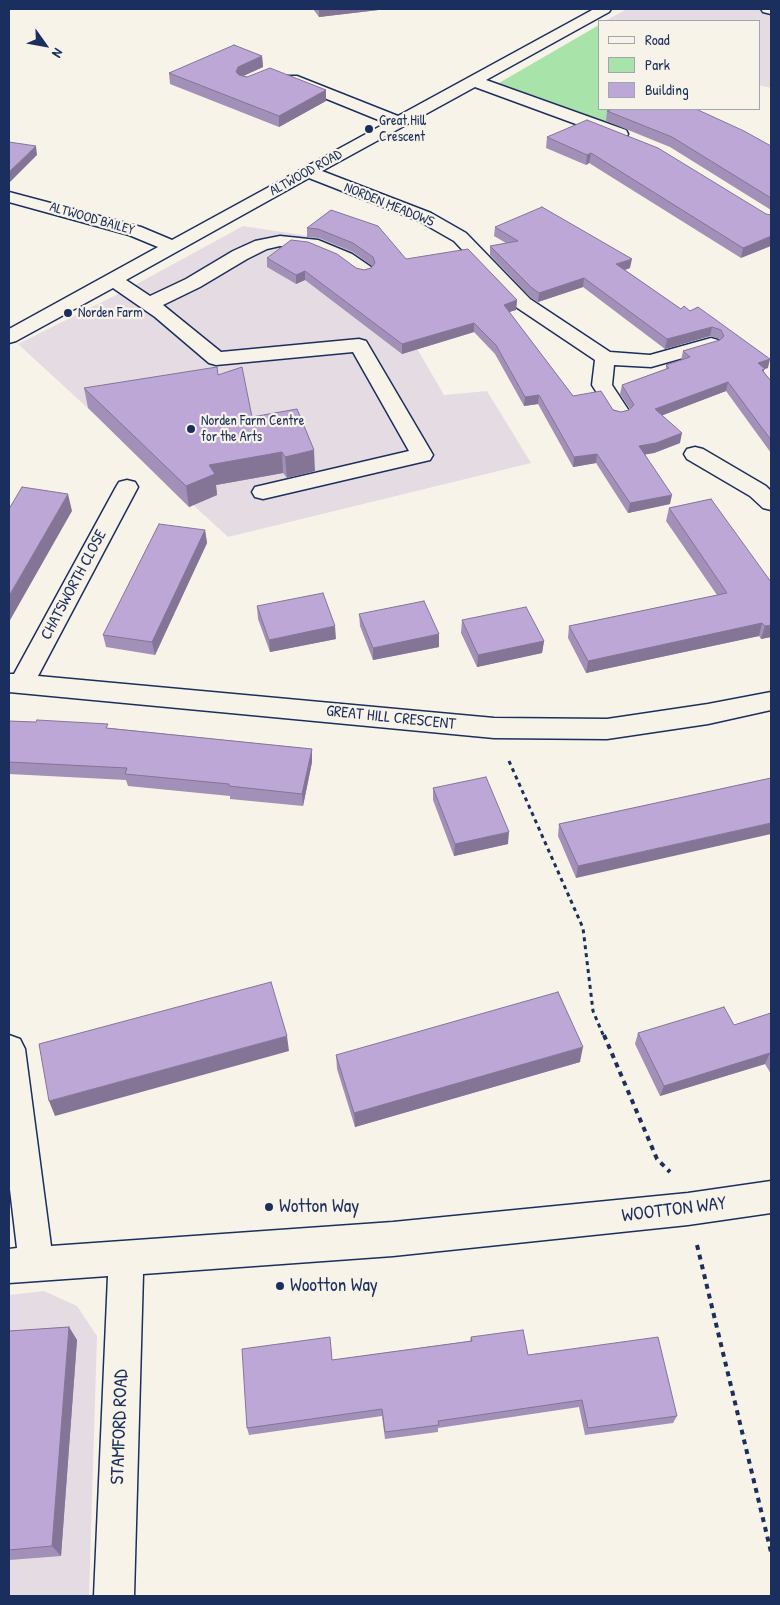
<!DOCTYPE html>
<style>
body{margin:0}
#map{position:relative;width:780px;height:1605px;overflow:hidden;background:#f7f3e8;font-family:"Patrick Hand",sans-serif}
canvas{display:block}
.frame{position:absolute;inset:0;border:10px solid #1b2f5e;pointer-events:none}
.legend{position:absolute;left:598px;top:20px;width:162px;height:90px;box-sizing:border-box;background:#f7f3e8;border:1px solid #9fa5b1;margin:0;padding:6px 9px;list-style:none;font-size:15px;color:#1b2f5e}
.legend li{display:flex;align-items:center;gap:10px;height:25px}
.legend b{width:25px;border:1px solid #9fa5b1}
.north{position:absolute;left:20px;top:20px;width:50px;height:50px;-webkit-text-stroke:4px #f7f3e8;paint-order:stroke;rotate:122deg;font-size:14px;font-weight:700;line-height:20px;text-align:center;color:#1b2f5e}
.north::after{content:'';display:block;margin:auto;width:18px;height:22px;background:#1b2f5e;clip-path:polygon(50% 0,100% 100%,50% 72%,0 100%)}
</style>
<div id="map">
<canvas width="780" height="1605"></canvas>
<div class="frame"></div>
<ul class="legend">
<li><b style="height:6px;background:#f7f3e8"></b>Road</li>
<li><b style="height:14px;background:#a8e3a9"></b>Park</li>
<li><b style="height:14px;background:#bca7d7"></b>Building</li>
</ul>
<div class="north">N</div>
</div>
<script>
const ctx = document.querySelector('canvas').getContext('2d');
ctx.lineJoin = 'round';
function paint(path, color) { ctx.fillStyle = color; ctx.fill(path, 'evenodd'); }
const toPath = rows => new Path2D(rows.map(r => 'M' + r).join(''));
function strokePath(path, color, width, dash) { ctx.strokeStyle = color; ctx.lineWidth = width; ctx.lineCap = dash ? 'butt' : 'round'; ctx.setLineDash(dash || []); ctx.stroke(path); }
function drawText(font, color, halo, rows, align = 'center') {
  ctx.font = font + ' "Patrick Hand",sans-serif'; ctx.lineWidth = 4.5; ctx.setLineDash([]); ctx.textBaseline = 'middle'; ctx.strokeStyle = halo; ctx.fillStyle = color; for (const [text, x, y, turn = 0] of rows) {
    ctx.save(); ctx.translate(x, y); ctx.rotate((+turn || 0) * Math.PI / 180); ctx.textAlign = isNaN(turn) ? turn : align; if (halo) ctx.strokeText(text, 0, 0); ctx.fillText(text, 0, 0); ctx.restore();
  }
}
paint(toPath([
 [627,9,771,9,771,88,759,85,759,21,605,21],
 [243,226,315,237,350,247,385,239,373,273,444,395,487,391,531,463,228,537,18,344,124,291],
 [44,1291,77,1306,97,1336,89,1596,9,1596,9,1295]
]), '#e5dce3');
paint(toPath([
 [599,25,599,109,633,109,605,121,499,83]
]), '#a8e3a9');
const minor = toPath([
 [594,9,611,9,609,12,486,80,626,130,628,134,626,138,614,138,475,87,322,171,431,213,466,233,530,299,610,352,650,355,711,338,718,340,721,344,718,348,651,367,614,365,612,385,631,414,627,418,620,420,613,418,592,385,595,360,516,307,454,241,419,221,309,178,126,280,150,296,186,279,233,251,255,241,280,236,318,240,352,254,371,267,373,271,371,275,364,277,357,275,338,262,309,249,280,246,267,249,247,259,200,287,163,305,221,352,359,339,366,341,433,455,430,460,263,499,255,497,252,492,255,487,409,451,353,352,216,365,209,363,155,317,113,288,16,341,9,343,9,329,158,247,129,235,9,202,9,192,141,227,172,240,386,123,285,82,283,79,285,76,297,76,398,116,594,9],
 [761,9,771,9,771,14,763,12,761,9],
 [695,447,703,449,766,486,771,491,771,510,763,508,750,496,687,459,684,454,687,449,695,447],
 [127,480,135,482,138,487,38,676,494,718,607,719,708,704,771,692,771,710,708,724,607,739,494,738,9,692,9,674,14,674,116,487,119,482,127,480],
 [9,1035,20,1039,25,1049,51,1246,393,1222,688,1193,771,1181,771,1213,688,1225,393,1256,143,1274,134,1596,94,1596,108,1276,9,1283,9,1249,17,1248,9,1181,9,1035]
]);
strokePath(minor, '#1b2f5e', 3);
strokePath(toPath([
 [509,761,583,928,593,1011,604,1037]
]), '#1b2f5e', 3, [4, 4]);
strokePath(toPath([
 [604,1035,657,1159,670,1172],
 [697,1245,771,1552]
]), '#1b2f5e', 4, [5, 5]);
paint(minor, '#f7f3e8');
paint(toPath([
 [313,9,387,9,319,17],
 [262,56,263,67,243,76,326,90,326,101,279,127,170,84,169,73],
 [607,111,771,146,771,210,670,147,606,121],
 [547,137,766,214,741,258,589,163,586,165,546,148],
 [331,210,406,259,517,300,516,310,509,312,573,396,621,412,630,409,620,394,622,385,666,369,666,365,681,360,683,351,720,341,720,339,710,336,665,349,583,287,538,302,531,298,490,255,490,246,506,243,494,236,495,227,630,268,625,270,681,309,690,311,698,307,768,368,764,369,764,372,771,381,771,453,726,391,662,415,680,443,654,453,645,454,670,504,628,513,596,463,573,467,538,404,524,406,495,354,474,332,402,354,305,280,296,284,267,267,267,258,356,268,364,270,371,268,372,266,353,252,319,238,307,237,307,228],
 [218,375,252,417,315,471,287,478,283,473,216,485,217,495,189,507,88,408,84,388],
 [711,499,771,637,761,639,759,636,586,673,568,638,569,626,717,595,666,521,669,508],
 [205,530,207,543,155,655,106,647,103,635],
 [257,606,336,639,270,652,258,619],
 [359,614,439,647,373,660,360,626],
 [462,620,544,641,542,653,477,667,461,633],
 [9,721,109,728,312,749,312,762,303,806,230,799,230,796,128,786,126,780,9,774],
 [771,778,576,878,558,836,559,824],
 [433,788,508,844,454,856,433,800],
 [771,1013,771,1074,765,1064,660,1096,635,1044,638,1033,734,1025],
 [336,1055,580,1062,355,1127,337,1069],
 [69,1327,77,1340,61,1556,10,1560,9,1568,9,1331],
 [471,1337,528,1355,677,1416,673,1423,585,1435,579,1407,438,1428,438,1432,385,1439,382,1416,249,1435,247,1428,332,1360,470,1341]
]), '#a290b9');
paint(toPath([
 [319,9,387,9,319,17],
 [262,56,263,67,239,78,236,72,238,67],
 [326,90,326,101,279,127,279,116],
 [36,146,37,155,9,183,9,172],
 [591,153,589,163,586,165,587,155],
 [771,236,771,246,741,258,743,248],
 [632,259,630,268,615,273,616,264],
 [305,271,305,280,296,284,296,275],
 [584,278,583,287,538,302,539,293],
 [517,300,516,310,503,314,504,305],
 [474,323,474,332,402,354,402,344],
 [712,327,710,336,665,349,667,339],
 [770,359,768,368,764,369,762,378,758,363],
 [728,382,726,391,653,419,655,409],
 [539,395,538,404,524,406,525,397],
 [682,433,680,443,654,453,637,456,639,446],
 [314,450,315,471,287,478,285,457],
 [282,452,283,473,216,485,217,495,189,507,186,486,209,465],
 [597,454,596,463,573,467,574,457],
 [68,494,72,511,9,622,9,596],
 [672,495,670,504,628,513,630,503],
 [205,530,207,543,155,655,152,642],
 [762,623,759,636,586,673,588,661],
 [771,625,771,637,761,639,765,626],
 [335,626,336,639,270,652,269,640],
 [439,634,439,647,373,660,373,648],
 [544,641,542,653,477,667,478,655],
 [312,749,312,762,303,806,302,794],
 [771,823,771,834,576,878,578,866],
 [509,832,508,844,454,856,455,844],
 [287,1036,289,1051,55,1116,49,1101],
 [583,1047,580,1062,355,1127,354,1113],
 [770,1053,765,1064,660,1096,664,1086],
 [69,1327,77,1340,61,1556,52,1546]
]), '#847596');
const building = toPath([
 [234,45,262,56,238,67,236,72,239,75,247,77,270,68,326,90,279,116,169,73,234,45],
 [613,109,696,109,744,131,771,146,771,198,672,137,607,111,613,109],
 [587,120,658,148,766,214,771,215,771,236,743,248,591,153,587,155,547,137,587,120],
 [9,142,36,146,9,172,9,142],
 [542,207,632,259,616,264,681,309,684,306,690,311,698,307,770,359,758,363,765,369,762,370,771,381,771,440,728,382,655,409,682,433,656,443,639,446,672,495,630,503,597,454,574,457,539,395,525,397,496,345,474,323,402,344,305,271,296,275,267,258,291,240,308,242,337,254,356,268,364,270,371,268,375,263,373,257,353,243,318,229,307,228,331,210,378,226,406,259,468,249,517,300,504,305,573,396,601,391,613,410,621,412,629,410,634,405,622,385,669,368,666,365,690,357,683,351,720,340,724,336,721,330,712,327,667,339,584,278,539,293,532,288,490,246,518,241,495,227,542,207],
 [217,367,218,375,242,367,252,417,297,409,314,450,285,457,282,452,209,465,215,474,186,486,84,388,217,367],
 [22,487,68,494,9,596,9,509,22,487],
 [711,499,771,582,771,625,765,626,762,623,588,661,569,626,727,593,669,508,711,499],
 [159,524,205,530,152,642,103,635,159,524],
 [323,593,335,626,269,640,257,606,323,593],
 [424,601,439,634,373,648,359,614,424,601],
 [526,607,544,641,478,655,462,620,526,607],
 [37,720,108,724,106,728,312,749,302,794,229,786,229,784,125,774,127,768,9,762,9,721,36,722,37,720],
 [486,777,509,832,455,844,433,788,486,777],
 [771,778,771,823,578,866,559,824,771,778],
 [271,982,287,1036,49,1101,39,1044,271,982],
 [558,992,583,1047,354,1113,336,1055,558,992],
 [724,1007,734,1025,771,1013,771,1055,770,1053,664,1086,638,1033,724,1007],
 [69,1327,52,1546,9,1550,9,1331,69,1327],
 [523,1330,528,1355,658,1337,677,1416,588,1428,582,1400,438,1421,439,1425,385,1432,382,1409,247,1428,242,1349,330,1337,332,1360,472,1341,471,1337,523,1330]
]);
paint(building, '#bca7d7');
strokePath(building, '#847596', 1);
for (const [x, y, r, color] of [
 [369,129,5,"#1b2f5e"],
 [68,313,5,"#1b2f5e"],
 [191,429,5,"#1b2f5e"],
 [269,1207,5,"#1b2f5e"],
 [280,1286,5,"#1b2f5e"]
]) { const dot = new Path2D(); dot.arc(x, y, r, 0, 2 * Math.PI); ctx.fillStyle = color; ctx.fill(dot); strokePath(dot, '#f7f3e8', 2); }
drawText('14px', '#1b2f5e', '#f7f3e8', [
 ["Great Hill",379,121],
 ["Crescent",379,137],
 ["Norden Farm",78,313],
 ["Norden Farm Centre",201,421],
 ["for the Arts",201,437]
], 'left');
drawText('14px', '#1b2f5e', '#f7f3e8', [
 ["ALTWOOD ROAD",306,173,-29],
 ["NORDEN MEADOWS",389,205,22],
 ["ALTWOOD BAILEY",92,219,16]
]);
drawText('16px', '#1b2f5e', '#f7f3e8', [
 ["CHATSWORTH CLOSE",74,585,-62],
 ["GREAT HILL CRESCENT",391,718,6]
]);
drawText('19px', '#1b2f5e', '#f7f3e8', [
 ["Wotton Way",279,1207],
 ["Wootton Way",290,1286]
], 'left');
drawText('19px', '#1b2f5e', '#f7f3e8', [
 ["WOOTTON WAY",674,1210,-7],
 ["STAMFORD ROAD",120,1427,-88]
]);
</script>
